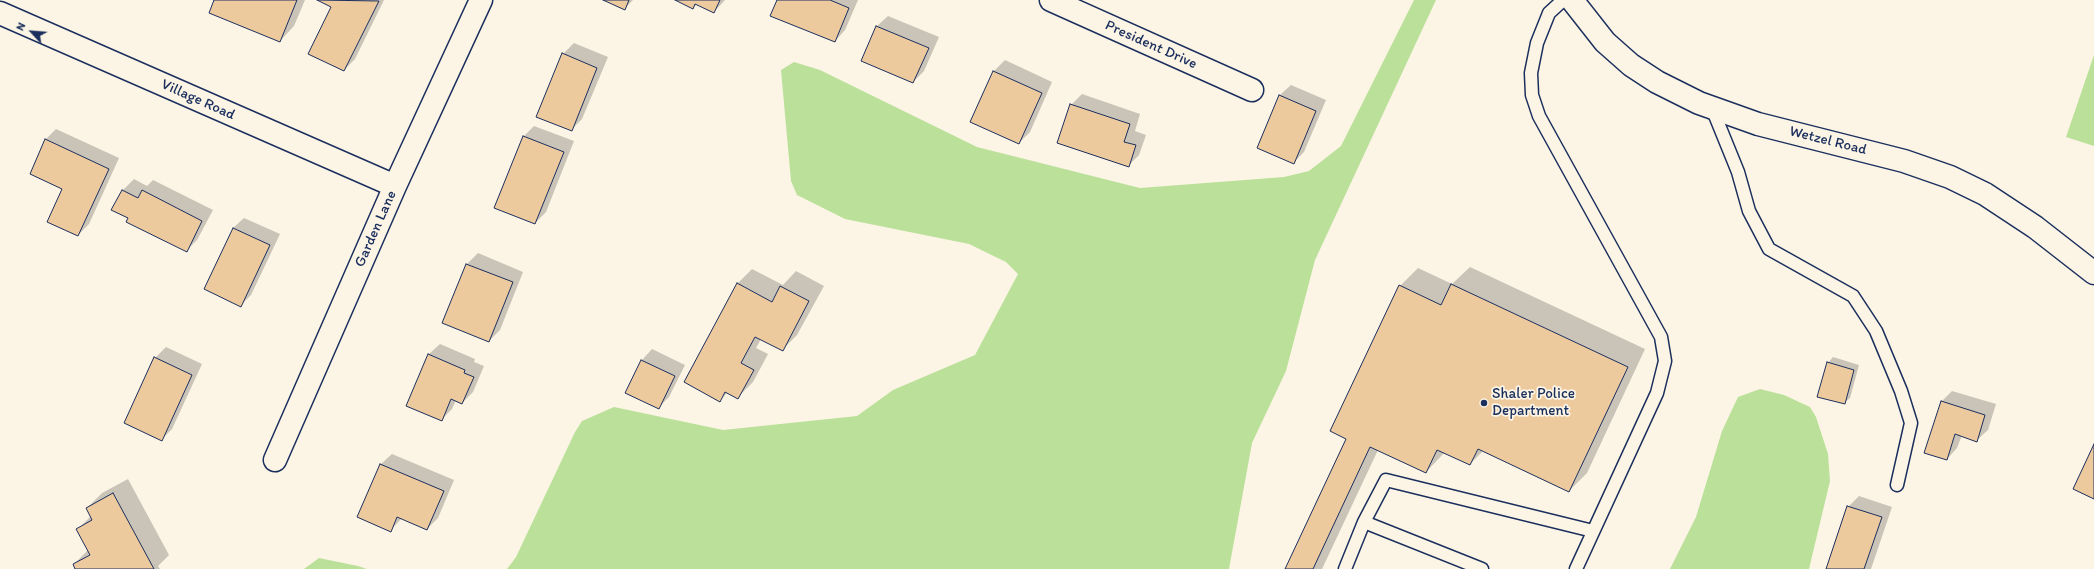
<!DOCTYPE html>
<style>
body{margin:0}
#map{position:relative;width:2094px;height:569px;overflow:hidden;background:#fcf5e5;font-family:Itim,sans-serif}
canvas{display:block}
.north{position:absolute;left:12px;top:12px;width:40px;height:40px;-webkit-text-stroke:3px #fcf5e5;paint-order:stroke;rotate:296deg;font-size:11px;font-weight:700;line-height:16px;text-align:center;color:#1b2f5e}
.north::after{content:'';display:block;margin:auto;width:14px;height:18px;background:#1b2f5e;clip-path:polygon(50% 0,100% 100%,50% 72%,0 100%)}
</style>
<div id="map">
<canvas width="2094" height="569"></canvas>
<div class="north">N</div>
</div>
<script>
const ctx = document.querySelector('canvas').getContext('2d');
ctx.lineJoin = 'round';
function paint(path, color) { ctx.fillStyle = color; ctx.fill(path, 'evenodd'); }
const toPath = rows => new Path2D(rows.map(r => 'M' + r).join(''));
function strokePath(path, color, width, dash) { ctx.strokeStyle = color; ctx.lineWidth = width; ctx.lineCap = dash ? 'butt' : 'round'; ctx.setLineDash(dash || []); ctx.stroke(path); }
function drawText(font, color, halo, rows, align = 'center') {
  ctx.font = font + ' Itim,sans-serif'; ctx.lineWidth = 3.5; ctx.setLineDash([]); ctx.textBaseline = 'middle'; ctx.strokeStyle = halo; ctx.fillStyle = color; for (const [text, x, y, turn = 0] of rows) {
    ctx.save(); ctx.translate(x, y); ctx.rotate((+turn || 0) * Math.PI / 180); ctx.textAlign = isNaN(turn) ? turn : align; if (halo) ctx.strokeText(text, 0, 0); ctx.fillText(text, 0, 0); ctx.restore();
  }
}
paint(toPath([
 [1414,0,1436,0,1315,260,1286,371,1252,443,1229,569,507,569,516,557,575,432,582,421,614,407,723,430,857,416,893,390,975,355,1018,274,1006,262,969,244,845,219,797,195,791,181,781,70,794,62,820,70,977,147,1140,188,1284,177,1309,171,1341,146],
 [2094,55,2094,146,2066,137],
 [1760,389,1784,395,1810,407,1816,417,1828,454,1830,481,1809,569,1670,569,1696,517,1722,431,1738,397],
 [319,558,358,566,367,569,304,569]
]), '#bbe09a');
paint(toPath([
 [215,0,305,0,294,26,280,41],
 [320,0,384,0,355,59,344,70,333,6],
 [606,0,633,0,625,8],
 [677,0,725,0,714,12,697,4,693,8],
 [778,0,858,0,845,30,835,41],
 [888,16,939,37,924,71,913,82,862,60,877,26],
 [574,43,608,57,582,119,571,130,563,54],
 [1005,60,1052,82,1030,132,1019,143,971,121,994,71],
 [1291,85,1326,100,1304,152,1293,163,1258,148,1280,95],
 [1082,94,1140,114,1135,131,1146,135,1139,155,1128,166,1071,105],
 [534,126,574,141,546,212,535,223,524,136],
 [56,129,119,158,89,224,78,235,45,140],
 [134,179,147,186,153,180,213,210,197,240,186,251,113,210,123,190],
 [244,218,280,234,251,295,241,305,233,228],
 [478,253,523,272,500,330,489,341,444,323,467,264],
 [1470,267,1645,349,1587,473,1569,491,1483,451,1470,464,1445,452,1426,472,1378,450,1322,569,1286,569,1348,439,1400,286,1418,268,1452,284],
 [752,269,783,285,796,271,824,286,797,335,782,350,761,339,756,348,768,354,753,382,738,397,728,392,720,400,737,284],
 [440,344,475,359,474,362,484,366,473,392,462,403,456,400,452,409,441,420,408,406,429,354],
 [166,347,202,364,172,429,162,439,155,358],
 [652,349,685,365,669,397,658,408,642,360],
 [1833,357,1859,365,1850,398,1844,403,1828,363],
 [1952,391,1996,404,1988,430,1977,440,1962,435,1957,448,1947,459,1941,402],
 [392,454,454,480,438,518,427,529,402,518,390,531,359,517,381,464],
 [128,479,169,555,158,566,160,569,77,569,74,564,88,550,77,530,91,516,87,508,102,493],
 [1859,496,1892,507,1871,569,1827,569,1848,507]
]), '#0003');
const building = toPath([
 [214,0,297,0,280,42,209,13,214,0],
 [317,0,379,1,344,71,308,54,331,7,317,0],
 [603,0,629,0,625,10,603,0],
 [675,0,720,0,714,13,695,4,693,9,675,0],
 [777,0,830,0,849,8,835,42,770,16,777,0],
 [876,26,929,48,913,83,861,61,876,26],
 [562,53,597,68,572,131,536,117,562,53],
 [993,71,1042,93,1019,144,970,122,993,71],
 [1279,95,1316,111,1294,164,1257,148,1279,95],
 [1070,104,1130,124,1124,142,1136,145,1129,167,1057,143,1070,104],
 [523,136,564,152,535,224,494,208,523,136],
 [45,139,109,169,78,236,47,222,62,189,30,174,45,139],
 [122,190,138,198,142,190,202,221,187,252,126,222,128,218,111,210,122,190],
 [233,228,270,245,241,307,204,289,233,228],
 [466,264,513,282,489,342,442,323,466,264],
 [737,283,772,302,780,286,809,301,783,351,755,337,741,363,754,370,738,399,725,392,720,402,684,382,737,283],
 [1451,284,1628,367,1569,492,1478,449,1470,465,1437,450,1426,473,1370,447,1313,569,1285,569,1346,439,1330,431,1399,285,1441,305,1451,284],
 [428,354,465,370,464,373,474,377,462,404,451,399,442,421,406,406,428,354],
 [154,357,192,375,162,441,124,423,154,357],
 [641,360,675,376,659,409,625,393,641,360],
 [1827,362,1854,370,1845,404,1817,397,1827,362],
 [1941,401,1985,415,1977,442,1955,434,1947,460,1924,453,1941,401],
 [2094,444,2094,499,2073,489,2094,444],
 [380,464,444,491,427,530,397,517,391,532,357,517,380,464],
 [113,493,154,569,75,569,73,564,90,555,76,529,92,520,86,508,113,493],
 [1847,506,1882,517,1864,569,1826,569,1847,506]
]);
paint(building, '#edc99e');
strokePath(building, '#1b2f5e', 1);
const service = toPath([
 [1563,0,1549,13,1537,43,1531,73,1532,95,1539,116,1661,337,1665,361,1657,393,1576,569],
 [1712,108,1738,172,1749,211,1769,249,1853,296,1876,331,1901,391,1911,423,1897,485],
 [1364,522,1482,569],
 [1345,569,1364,522,1386,480,1593,531]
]);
const minor = toPath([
 [1051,0,1252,90],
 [0,13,395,186],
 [275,460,395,186,481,0]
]);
const tertiary = toPath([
 [1572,0,1605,42,1631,65,1657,82,1699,103,1758,124,1904,161,1950,177,1985,194,2035,227,2094,273]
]);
strokePath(service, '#1b2f5e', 15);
strokePath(minor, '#1b2f5e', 25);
strokePath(tertiary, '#1b2f5e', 25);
strokePath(service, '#fcf5e5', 12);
strokePath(minor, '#fcf5e5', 22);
strokePath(tertiary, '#fcf5e5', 22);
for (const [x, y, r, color] of [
 [1484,403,4,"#1b2f5e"]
]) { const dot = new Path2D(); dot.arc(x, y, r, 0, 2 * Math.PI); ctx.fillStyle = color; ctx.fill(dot); strokePath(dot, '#fcf5e5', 1.5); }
drawText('15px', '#1b2f5e', '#fcf5e5', [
 ["President Drive",1151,45,24],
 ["Village Road",198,100,24],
 ["Wetzel Road",1828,141,14],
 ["Garden Lane",376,229,-66]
]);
drawText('15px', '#1b2f5e', '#fcf5e5', [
 ["Shaler Police",1492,394],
 ["Department",1492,411]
], 'left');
</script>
